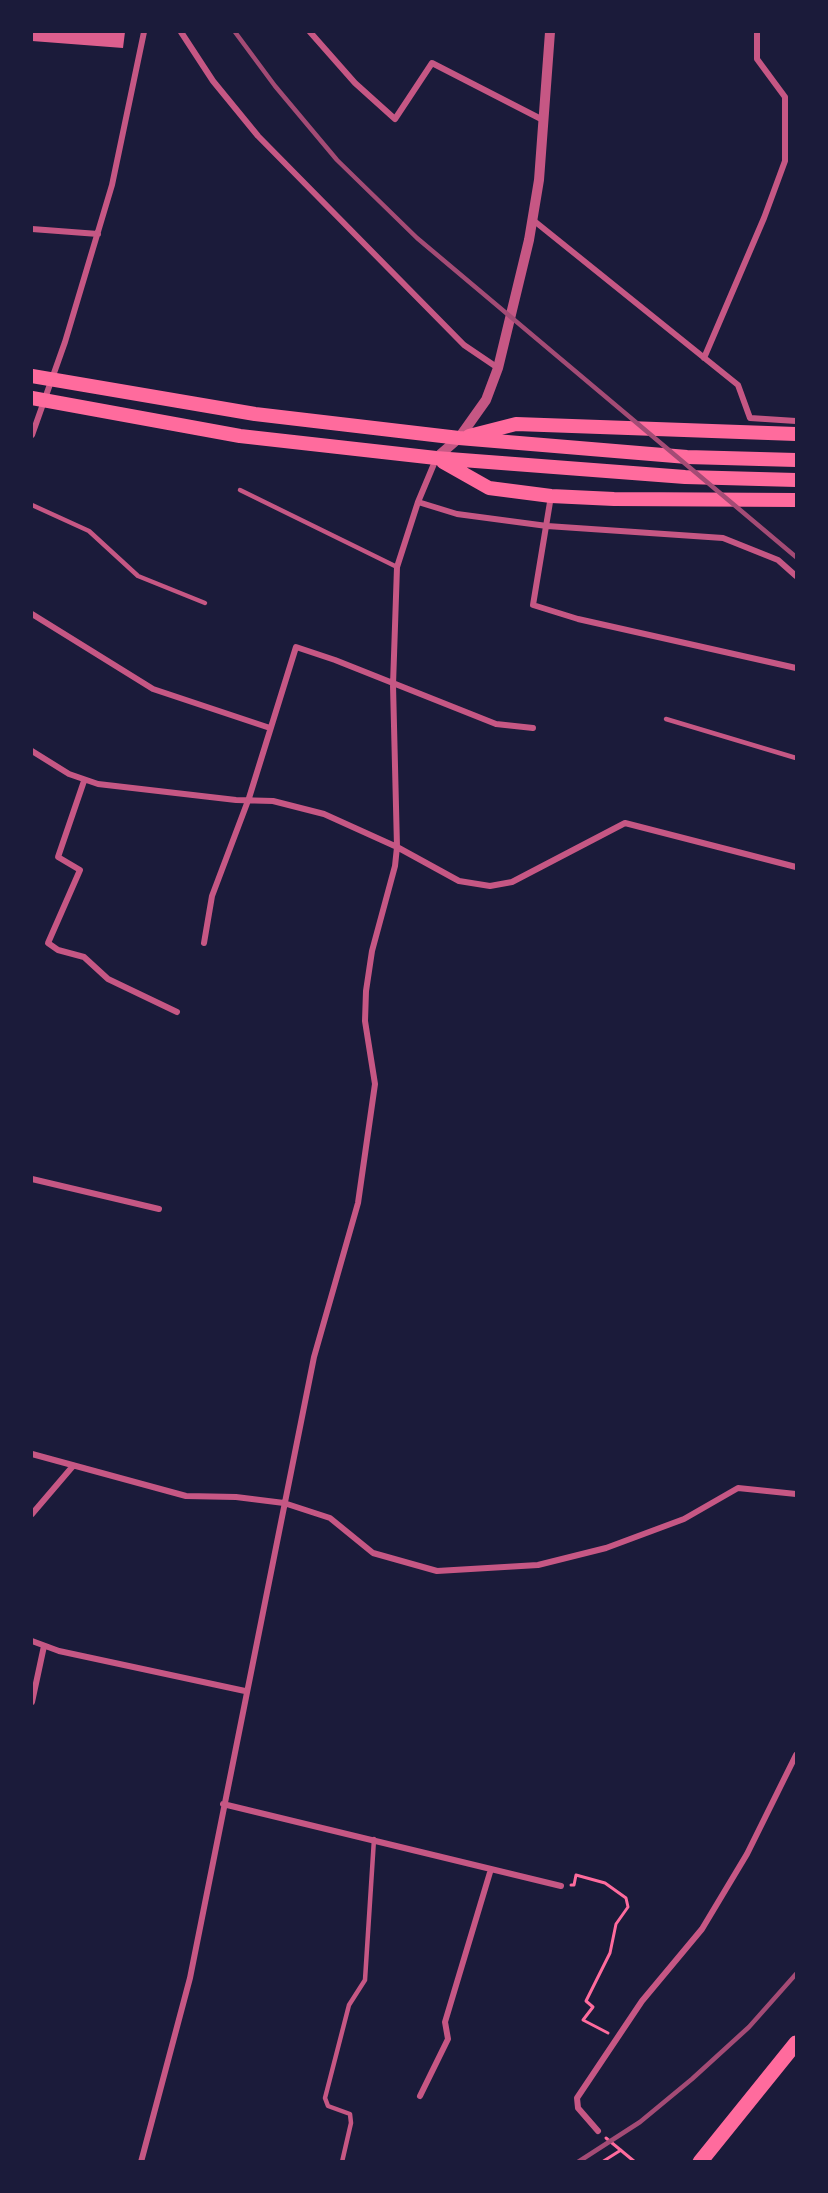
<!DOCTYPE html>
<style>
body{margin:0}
#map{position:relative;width:828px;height:2193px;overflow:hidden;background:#1b1b3a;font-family:Roboto,sans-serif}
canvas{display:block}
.frame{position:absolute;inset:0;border:33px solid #1b1b3a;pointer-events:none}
</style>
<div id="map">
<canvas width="828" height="2193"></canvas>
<div class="frame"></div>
</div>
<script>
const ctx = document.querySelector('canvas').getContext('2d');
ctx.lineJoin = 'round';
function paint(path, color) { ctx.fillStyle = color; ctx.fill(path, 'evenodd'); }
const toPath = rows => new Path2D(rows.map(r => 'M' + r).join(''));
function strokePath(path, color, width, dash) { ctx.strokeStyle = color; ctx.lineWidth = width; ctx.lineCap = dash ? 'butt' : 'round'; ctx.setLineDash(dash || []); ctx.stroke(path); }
paint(toPath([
 [32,32,125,32,123,48,32,41]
]), '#dd5f8e');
strokePath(toPath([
 [571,1885,574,1885,576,1875,605,1883,626,1898,628,1907,616,1924,610,1953,586,2001,593,2007,583,2020,608,2033],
 [606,2138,635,2162],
 [602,2162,621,2150]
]), '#ff6b9d', 3);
strokePath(toPath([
 [240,490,397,567],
 [32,505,89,531,138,576,205,603],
 [666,719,796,758],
 [342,2162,351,2123,350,2114,328,2106,325,2098,349,2005,365,1980,374,1839]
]), '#c65784', 4.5);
strokePath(toPath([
 [181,32,213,81,258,136,464,345,498,368],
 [310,32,355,83,395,119,432,63,543,120],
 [533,220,738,385,750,418,796,421],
 [32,229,98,234],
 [704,358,764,218,785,161,785,97,757,59,757,32],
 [32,435,65,342,112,185,144,32],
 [551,496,533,605,578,619,796,668],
 [418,502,457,514,547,526,723,538,778,560,796,576],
 [32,614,153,689,270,728],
 [32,751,69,774,98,784,236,800,273,801,324,814,397,847,459,881,490,886,512,882,625,823,796,867],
 [84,781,58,857,80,870,48,943,58,950,84,957,108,979,177,1012],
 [204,943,212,896,249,798,296,647,335,660,496,724,533,728],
 [32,1179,159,1209],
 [32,1454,186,1496,236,1497,284,1503,330,1518,373,1553,437,1571,538,1565,606,1548,684,1519,738,1488,796,1494],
 [32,1514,73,1466],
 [32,1641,59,1651,245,1691],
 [32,1702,44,1646],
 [223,1804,561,1886],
 [420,2096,448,2039,445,2022,491,1869],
 [598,2131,578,2108,577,2098,642,2001,702,1929,747,1854,796,1755],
 [141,2162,190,1978,314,1357,358,1203,375,1084,365,1021,366,991,372,951,395,866,397,847,393,685,397,567,418,502,436,459]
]), '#c65784', 6);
strokePath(toPath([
 [436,458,459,438,486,400,498,368,529,240,539,180,550,32]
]), '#c65784', 10);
strokePath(toPath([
 [32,376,255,414,459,438,687,457,796,460],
 [32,398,240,436,436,458,685,477,796,480],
 [469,436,516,424,796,434],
 [443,462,489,488,551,496,614,499,796,500]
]), '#ff6b9d', 14);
strokePath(toPath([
 [700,2162,796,2043]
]), '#ff6b9d', 15);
strokePath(toPath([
 [235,32,275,86,337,160,417,238,796,557],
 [578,2162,640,2122,692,2079,749,2027,796,1974]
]), '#a44b75', 4.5);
</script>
